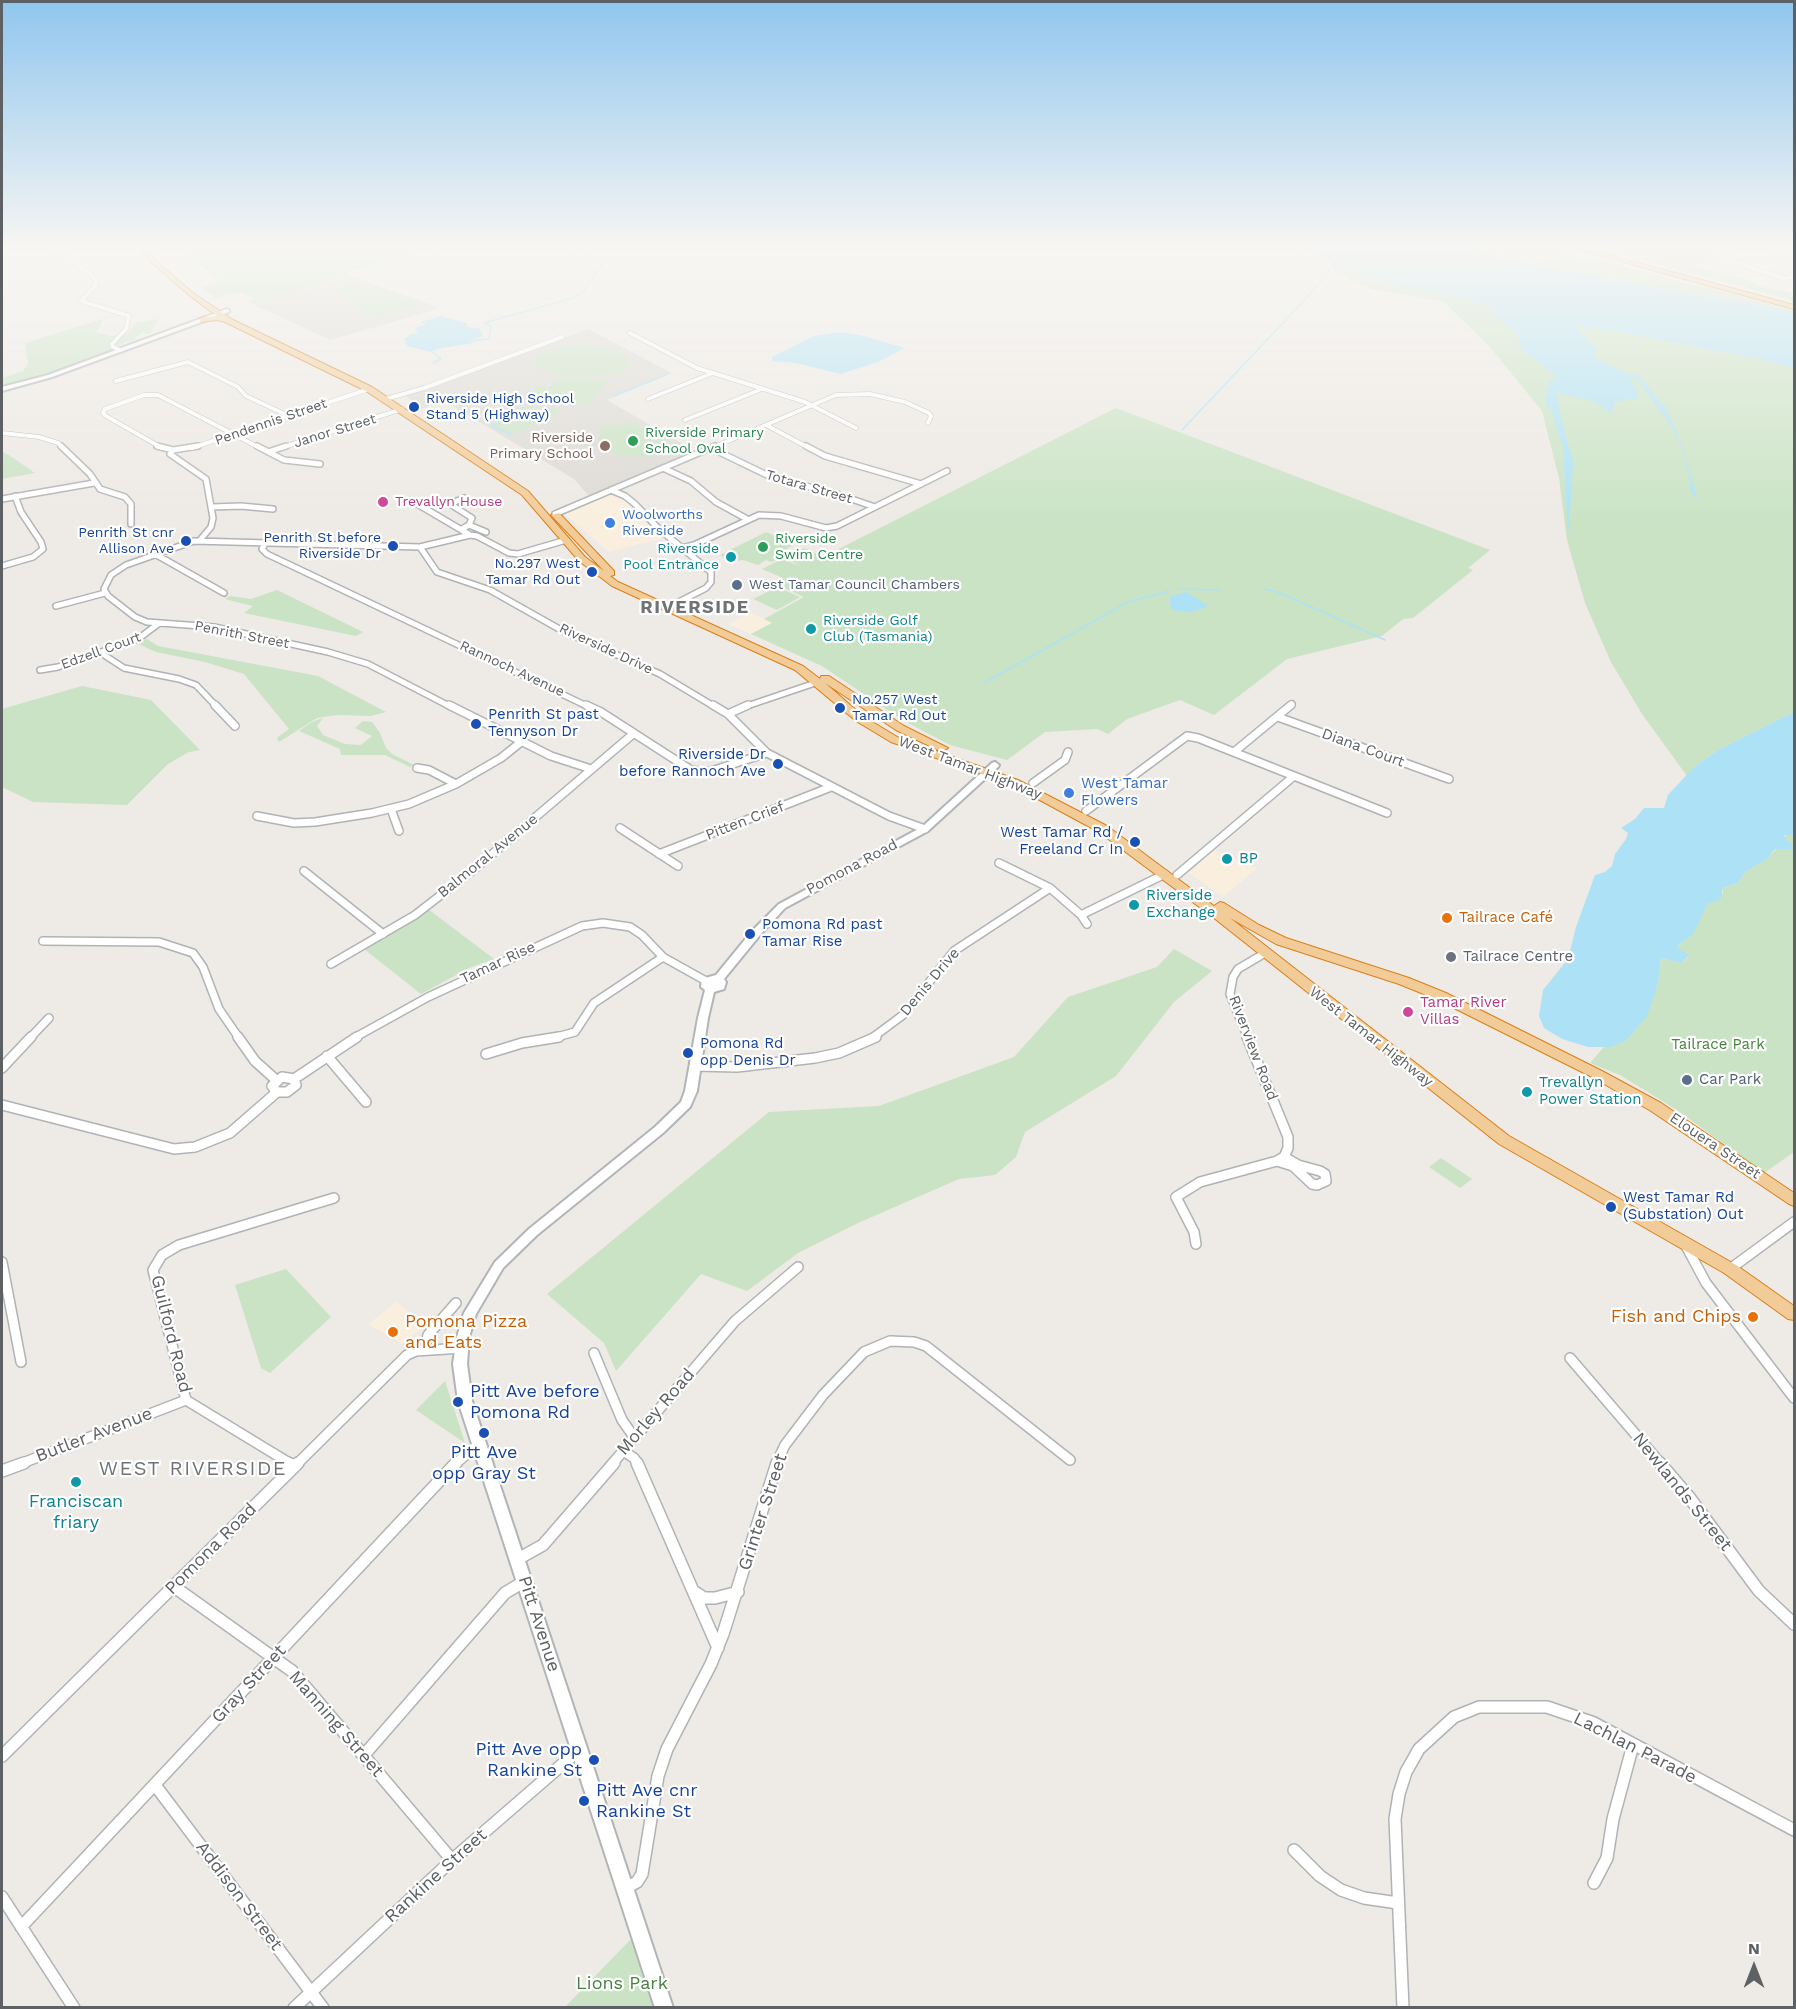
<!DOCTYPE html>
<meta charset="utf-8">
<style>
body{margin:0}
#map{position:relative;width:1796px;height:2009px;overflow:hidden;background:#eeeae5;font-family:"Work Sans",sans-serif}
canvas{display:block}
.frame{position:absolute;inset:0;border:3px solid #5d6164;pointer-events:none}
.north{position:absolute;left:1724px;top:1937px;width:60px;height:60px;-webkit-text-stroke:4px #fff;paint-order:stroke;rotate:0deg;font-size:16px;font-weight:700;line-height:24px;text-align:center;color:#5d6164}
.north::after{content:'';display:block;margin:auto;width:21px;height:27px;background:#5d6164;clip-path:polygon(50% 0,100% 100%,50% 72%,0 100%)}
</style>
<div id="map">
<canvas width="1796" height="2009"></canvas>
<div class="frame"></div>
<div class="north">N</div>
</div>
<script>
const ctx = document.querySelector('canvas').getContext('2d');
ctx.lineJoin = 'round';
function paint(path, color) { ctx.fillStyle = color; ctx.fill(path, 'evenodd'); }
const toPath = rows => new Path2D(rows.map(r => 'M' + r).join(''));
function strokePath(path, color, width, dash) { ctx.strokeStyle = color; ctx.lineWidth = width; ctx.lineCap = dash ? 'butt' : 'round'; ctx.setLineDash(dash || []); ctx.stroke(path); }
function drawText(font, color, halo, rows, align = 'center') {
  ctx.font = font + ' "Work Sans",sans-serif'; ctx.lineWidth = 4.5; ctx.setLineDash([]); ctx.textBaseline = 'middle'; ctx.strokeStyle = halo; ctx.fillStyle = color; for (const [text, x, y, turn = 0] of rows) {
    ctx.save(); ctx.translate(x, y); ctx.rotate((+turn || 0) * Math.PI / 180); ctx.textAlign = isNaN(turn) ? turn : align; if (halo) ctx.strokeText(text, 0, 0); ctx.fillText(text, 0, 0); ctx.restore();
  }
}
paint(toPath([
 [608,495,615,495,622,499,663,538,609,552,565,514],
 [750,613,773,622,751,634,728,624],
 [1214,850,1257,868,1223,897,1189,873],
 [397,1302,424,1326,402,1344,368,1324]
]), '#faefde');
paint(toPath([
 [1607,245,1761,245,1687,268],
 [350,276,441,308,330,340,253,304],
 [588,329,672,373,607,400,695,451,589,496,574,479,443,400,422,409,406,396]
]), '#dddad4');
paint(toPath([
 [178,245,449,245,347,272,350,276,253,304,247,302,255,299,242,292,215,298,201,288,219,282],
 [1297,245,1794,362,1794,712,1718,750,1695,766,1687,776,1642,714,1611,662,1585,603,1567,540,1559,478,1542,411,1489,346,1444,302,1372,289,1337,274,1331,265,1333,262],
 [1456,245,1538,245,1570,252,1588,260,1607,261,1677,281,1726,292,1794,311,1794,313,1778,308,1640,285,1500,256,1470,247],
 [1584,245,1628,245,1663,259,1743,278,1760,286,1794,293,1794,301],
 [363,281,427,304,377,318,338,294,339,288],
 [103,319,96,332,112,336,126,335,137,322,158,319,151,333,146,334,144,332,135,337,135,340,126,342,106,353,41,377,2,388,2,378,23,371,28,364,25,343],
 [587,345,602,346,620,351,628,358,630,366,615,374,582,377,554,374,540,369,534,363,537,356,544,352,564,346],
 [559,377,582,379,607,380,589,405,525,401,537,386,550,387],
 [522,407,560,409,551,419,509,435,490,426],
 [1116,408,1490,550,1468,568,1473,570,1413,618,1403,619,1382,636,1287,659,1214,715,1180,700,1127,719,1108,734,1097,729,1045,732,1007,760,950,745,925,732,901,719,822,666,751,634,772,623,764,619,804,597,773,583,783,578,762,569,782,559,803,567,784,558,804,548,823,557],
 [615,423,618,427,624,423,639,425,640,428,651,429,660,434,666,439,666,451,658,456,643,457,617,454,607,450,598,440,599,435,605,429,600,430,597,428],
 [2,452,9,455,35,473,2,479],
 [766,532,793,545,772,558,776,560,771,562,766,560,758,565,743,560,735,561,720,555],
 [777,587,800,597,777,610,753,599],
 [277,590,363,632,356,636,244,613,253,606,225,599,230,596,251,599],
 [147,639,158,646,318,676,386,712,371,716,337,715,317,718,279,742,277,738,289,729,244,674,205,662,156,652,136,643],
 [82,686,151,700,200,750,189,752,168,764,127,805,33,802,2,787,2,709],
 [323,718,317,726,323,735,345,744,361,745,372,736,355,728,363,721,372,722,380,733,386,748,392,754,414,765,410,767,385,755,341,755,340,749,299,731,312,722],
 [1786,834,1794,835,1794,1152,1764,1173,1677,1110,1620,1075,1590,1063,1604,1047,1627,1040,1646,1016,1658,983,1661,958,1682,963,1689,956,1678,948,1679,944,1689,938,1708,903,1723,893,1722,888,1738,883,1745,872,1767,859,1776,849,1793,850,1785,838],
 [428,909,494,959,469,968,421,994,364,949],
 [1174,949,1212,971,1174,1002,1116,1076,1025,1132,1016,1157,995,1175,959,1179,858,1223,798,1253,747,1291,701,1274,616,1371,604,1343,547,1294,769,1112,879,1106,1014,1057,1068,997,1157,967],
 [1441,1158,1472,1179,1460,1188,1429,1167],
 [286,1269,331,1317,270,1373,261,1368,235,1285],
 [445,1381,465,1443,416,1410],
 [633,1937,657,2007,565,2007]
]), '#c9e3c4');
paint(toPath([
 [1297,245,1470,247,1500,257,1640,285,1779,308,1794,313,1794,368,1760,359,1597,328,1589,329,1589,332,1583,329,1583,326,1577,326,1580,333,1587,338,1588,344,1597,347,1594,357,1625,373,1638,375,1666,409,1679,437,1697,496,1696,499,1689,487,1691,482,1679,440,1665,417,1636,379,1630,378,1639,395,1638,398,1615,402,1612,413,1595,402,1557,392,1560,415,1574,465,1571,477,1572,485,1568,534,1563,447,1552,413,1545,401,1549,381,1558,378,1522,349,1518,342,1519,335,1489,312,1495,308,1465,299,1404,287,1331,265,1333,262],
 [441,316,466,323,468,327,479,328,483,336,469,341,474,343,437,349,431,352,406,346,407,344,403,343,407,342,403,340,411,334,418,333,415,330,417,327,425,325,421,322],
 [840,332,860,335,905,348,880,361,841,374,796,363,772,361,772,357,814,336],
 [1187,592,1205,604,1207,607,1191,612,1172,610,1169,602,1171,596],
 [1794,712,1794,835,1784,835,1787,841,1792,843,1793,850,1775,849,1767,859,1745,872,1738,883,1722,888,1722,896,1718,901,1708,903,1694,932,1689,938,1679,944,1678,948,1689,955,1682,963,1661,958,1658,983,1651,1005,1647,1016,1627,1040,1611,1047,1588,1047,1562,1039,1544,1028,1539,1016,1543,990,1568,959,1576,927,1595,875,1605,872,1612,866,1615,854,1626,839,1628,833,1621,828,1635,819,1644,808,1664,808,1668,795,1695,766,1718,750]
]), '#ade2f6');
strokePath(toPath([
 [484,323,573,298,583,292,602,265,572,245],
 [469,341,489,339,491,326,486,324],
 [432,352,441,359,433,363],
 [614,396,668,374],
 [1182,430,1298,307,1329,272,1329,268,1336,266],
 [512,435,491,426,515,417],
 [1179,589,1220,590],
 [1264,589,1278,592,1385,640],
 [984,683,1128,602,1169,591]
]), '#ade2f6', 1.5);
const streetFar4 = toPath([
 [57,245,53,248,90,274,96,281,96,285,81,301,129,316,126,329,112,344,113,347,120,350],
 [1733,245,1733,249,1717,253,1716,256,1783,278,1794,277],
 [1768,245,1794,255],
 [630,333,697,368,805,402,856,428],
 [116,381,188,362,238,387,246,396,289,416],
 [386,399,424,388,562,337],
 [648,399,713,373],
 [685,420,762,389],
 [766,425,809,448],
 [2,433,39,437,58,443,63,448],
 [162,448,106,416,103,413,105,409,144,395,158,395,260,448],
 [192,448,369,389],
 [281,448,402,409],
 [712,448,836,395,870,394,905,402,929,413,931,416,928,423]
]);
const streetFar3 = toPath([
 [61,446,90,474,100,489,125,497,131,504,131,524],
 [157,446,173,450,170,454,206,479,213,518,211,527,200,540],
 [257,446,284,460,320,464],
 [806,446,825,456,921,484],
 [711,448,771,477,837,494,875,507],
 [173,450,198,446],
 [268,452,286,446],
 [663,468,691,481,716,502,747,519],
 [611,490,625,496,635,504,658,528,711,572,711,582,706,588,671,606],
 [2,499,94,483],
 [414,502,470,535],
 [212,507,241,506,273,509],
 [555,514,715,446],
 [469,525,486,532],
 [462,529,469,525,472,518,450,504,464,498],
 [566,540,518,554,509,553,477,536,470,535,420,547,437,572,490,590,561,630,660,674,715,707],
 [266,542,262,549,267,554,589,707],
 [420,547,194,541,126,565,111,575,104,589,108,596,135,617,147,622,214,627,328,652,368,664,451,707],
 [682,548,694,545,759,515,781,516,826,528,837,526,947,471],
 [155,554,224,593],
 [2,566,33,557,43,549,41,542,21,512,15,496],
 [56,606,105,593],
 [101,653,124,668,179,679,196,685,217,707],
 [40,670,58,667,138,639,158,624],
 [744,707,818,682],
 [1289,707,1292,704]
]);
const streetFar2 = toPath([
 [215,705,235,726],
 [449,705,551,756,591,769],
 [586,705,601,712,691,770,708,772,767,753],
 [713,705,728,714,767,753,889,816,925,829],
 [728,714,748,705],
 [1278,717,1449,779],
 [1234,752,1291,705],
 [417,768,429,770,456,784],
 [1294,776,1387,813],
 [1033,783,1065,760,1068,752],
 [391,809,399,831],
 [1086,811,1187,736,1198,738,1294,776,1177,875],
 [257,816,294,823,315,822,372,813,409,804,456,784,501,758,521,742],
 [620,828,678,866],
 [659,854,831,787],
 [999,863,1050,888,1081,915,1087,924],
 [304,871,383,934],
 [1081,915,1165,874],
 [43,941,159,942,193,953,203,967,219,1009,239,1038],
 [331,964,415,915,477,867,633,734],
 [30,1038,49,1018],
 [354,1038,428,997,582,926,603,923,630,927,642,935,663,957,706,981],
 [553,1038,575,1032,594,1003,663,957],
 [872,1038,903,1015,954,951,1050,888],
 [1248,1038,1230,994,1233,977,1238,969,1265,953]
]);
const streetFar1 = toPath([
 [238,1037,255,1061,276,1080],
 [486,1054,522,1043,559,1037],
 [327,1056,366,1102],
 [696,1066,737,1067,815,1058,839,1053,876,1037],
 [2,1068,31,1037],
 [282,1077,294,1079,296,1085,287,1092,277,1092,272,1086,282,1077],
 [294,1079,357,1037],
 [2,1105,174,1149,195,1147,230,1133,277,1092],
 [1277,1161,1293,1166,1312,1184,1317,1185,1326,1181,1325,1174,1320,1171,1298,1165,1284,1157],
 [1196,1244,1194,1232,1176,1197,1200,1182,1277,1161,1284,1157,1288,1148,1288,1137,1247,1037],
 [1686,1246,1706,1283,1794,1398],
 [2,1262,21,1362],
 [1730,1269,1794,1222],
 [425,1350,428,1335,456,1303],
 [594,1353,622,1420,634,1437],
 [1570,1358,1661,1464],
 [623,1451,634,1458,638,1464],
 [20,1464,186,1400],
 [291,1464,186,1400,153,1270,162,1255,179,1245,334,1198],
 [297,1464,407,1355,416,1351,462,1348],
 [455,1464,479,1444],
 [612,1464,735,1321,798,1267],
 [776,1464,785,1445,823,1395,864,1352,890,1341,914,1342,926,1346,1070,1460]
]);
const street = toPath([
 [288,1463,294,1466],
 [637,1463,718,1648],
 [1660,1463,1689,1497,1759,1591,1794,1624],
 [2,1471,24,1463],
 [518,1559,543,1545,614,1463],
 [173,1586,292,1671,452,1860],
 [693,1591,704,1598,715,1598,738,1592],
 [364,1755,505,1593,525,1581],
 [2,1756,298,1463],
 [155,1785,323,2008],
 [1294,1850,1320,1876,1341,1890,1364,1898,1398,1903],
 [1594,1883,1607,1858,1613,1819,1633,1745],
 [626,1888,637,1882,642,1874,658,1776,667,1749,711,1664,723,1634,777,1463],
 [2,1897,74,2008],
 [21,1927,456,1463],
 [294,2008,452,1860,580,1749],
 [1403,2008,1395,1819,1399,1794,1406,1772,1419,1749,1454,1717,1479,1707,1547,1707,1594,1723,1794,1830]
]);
const secondary = toPath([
 [227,309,229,310,229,312,52,377,2,391,2,387,48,375,227,309],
 [995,762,999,765,998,767,928,831,785,908,760,935,724,979,726,982,724,989,714,992,708,1018,697,1091,690,1107,663,1133,537,1235,503,1268,476,1314,469,1337,467,1364,472,1401,673,2008,655,2008,458,1401,453,1364,457,1337,464,1313,495,1262,529,1229,655,1127,681,1102,685,1091,698,1018,705,990,701,987,702,979,716,975,752,931,779,904,922,827,992,763,995,762]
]);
const highway = toPath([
 [136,245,143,245,156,261,193,293,233,320,372,387,528,491,585,557,604,571,551,515,559,513,614,571,614,575,610,576,618,582,803,666,820,679,821,676,829,676,904,726,948,748,942,751,938,750,896,730,825,683,864,717,899,738,1018,780,1107,826,1214,906,1220,902,1224,903,1259,925,1286,938,1409,978,1446,993,1602,1071,1661,1103,1794,1193,1794,1206,1789,1204,1651,1111,1592,1077,1436,999,1399,984,1276,944,1230,918,1509,1136,1736,1265,1794,1306,1794,1320,1788,1319,1724,1273,1499,1144,1214,918,1099,832,1010,784,891,742,856,721,795,670,612,586,579,561,522,495,366,391,225,322,217,320,200,322,200,318,217,316,189,295,152,263,136,245],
 [1561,245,1572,245,1794,305,1794,309,1561,245]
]);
strokePath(streetFar4, '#b0b3b6', 5);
strokePath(streetFar3, '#b0b3b6', 8);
strokePath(streetFar2, '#b0b3b6', 10);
strokePath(streetFar1, '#b0b3b6', 12);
strokePath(street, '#b0b3b6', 14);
strokePath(secondary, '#b1b5b8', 4);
strokePath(highway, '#db7e18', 2);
strokePath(streetFar4, '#fff', 4);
strokePath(streetFar3, '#fff', 5);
strokePath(streetFar2, '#fff', 7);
strokePath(streetFar1, '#fff', 9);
strokePath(street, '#fff', 11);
paint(secondary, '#fff');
paint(highway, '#f2cc98');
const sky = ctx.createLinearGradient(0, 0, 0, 526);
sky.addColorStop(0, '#90c6ee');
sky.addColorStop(0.47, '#f7f6f3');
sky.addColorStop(1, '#f7f6f300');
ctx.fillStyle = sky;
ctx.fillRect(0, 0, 1796, 526);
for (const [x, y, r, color] of [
 [414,407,6,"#1a4fb4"],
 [633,441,6,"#2e9e5b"],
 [605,446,6,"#8d6e63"],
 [383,502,6,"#d1479c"],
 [610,523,6,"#3f7fe0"],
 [186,541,6,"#1a4fb4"],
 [393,546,6,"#1a4fb4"],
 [763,547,6,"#2e9e5b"],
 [731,557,6,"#0f9aa8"],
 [592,572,6,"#1a4fb4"],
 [737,585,6,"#5c6f8a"],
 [811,629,6,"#0f9aa8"],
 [840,708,6,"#1a4fb4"],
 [476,724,6,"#1a4fb4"],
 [778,764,6,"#1a4fb4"],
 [1069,793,6,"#3f7fe0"],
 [1135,842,6,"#1a4fb4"],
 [1227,859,6,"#0f9aa8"],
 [1134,905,6,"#0f9aa8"],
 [1447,918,6,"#e8710a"],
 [750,934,6,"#1a4fb4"],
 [1451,957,6,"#6b7280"],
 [1408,1012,6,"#d1479c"],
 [688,1053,6,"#1a4fb4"],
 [1687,1080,6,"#5c6f8a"],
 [1527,1092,6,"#0f9aa8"],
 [1611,1207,6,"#1a4fb4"],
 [1753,1317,6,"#e8710a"],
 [393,1332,6,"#e8710a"],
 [458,1402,6,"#1a4fb4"],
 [484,1433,6,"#1a4fb4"],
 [76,1482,6,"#0f9aa8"],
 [594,1760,6,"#1a4fb4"],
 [584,1801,6,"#1a4fb4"]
]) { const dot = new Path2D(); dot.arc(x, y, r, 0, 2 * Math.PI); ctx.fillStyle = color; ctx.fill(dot); strokePath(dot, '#fff', 2); }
drawText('14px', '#164399', '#fff', [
 ["Riverside High School",426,399,"left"],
 ["Stand 5 (Highway)",426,415,"left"],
 ["Penrith St cnr",174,533],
 ["Allison Ave",174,549],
 ["Penrith St before",381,538],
 ["Riverside Dr",381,554],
 ["No.297 West",580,564],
 ["Tamar Rd Out",580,580],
 ["No.257 West",852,700,"left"],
 ["Tamar Rd Out",852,716,"left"]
], 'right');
drawText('14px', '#5d6164', '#fff', [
 ["Pendennis Street",271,422,-19],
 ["Janor Street",335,431,-17],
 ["Totara Street",809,487,16],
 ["Penrith Street",242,635,11],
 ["Riverside Drive",606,649,25],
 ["Edzell Court",101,651,-20],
 ["Rannoch Avenue",512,669,25]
]);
drawText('14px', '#27864d', '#fff', [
 ["Riverside Primary",645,433],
 ["School Oval",645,449],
 ["Riverside",775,539],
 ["Swim Centre",775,555]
], 'left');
drawText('14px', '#785e54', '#fff', [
 ["Riverside",593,438],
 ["Primary School",593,454]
], 'right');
drawText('14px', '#b23c85', '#fff', [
 ["Trevallyn House",395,502]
], 'left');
drawText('14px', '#366cbe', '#fff', [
 ["Woolworths",622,515],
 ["Riverside",622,531]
], 'left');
drawText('14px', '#0d838f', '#fff', [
 ["Riverside",719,549],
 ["Pool Entrance",719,565],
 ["Riverside Golf",823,621,"left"],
 ["Club (Tasmania)",823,637,"left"]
], 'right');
drawText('14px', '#4e5e75', '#fff', [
 ["West Tamar Council Chambers",749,585]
], 'left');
drawText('15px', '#164399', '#fff', [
 ["Penrith St past",488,715],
 ["Tennyson Dr",488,732],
 ["Riverside Dr",766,755,"right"],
 ["before Rannoch Ave",766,772,"right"],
 ["West Tamar Rd /",1123,833,"right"],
 ["Freeland Cr In",1123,850,"right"],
 ["Pomona Rd past",762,925],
 ["Tamar Rise",762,942],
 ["Pomona Rd",700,1044],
 ["opp Denis Dr",700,1061],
 ["West Tamar Rd",1623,1198],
 ["(Substation) Out",1623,1215]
], 'left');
drawText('15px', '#5d6164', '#fff', [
 ["Diana Court",1363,748,20],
 ["West Tamar Highway",970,768,21],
 ["Pitten Crief",745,821,-21],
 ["Balmoral Avenue",488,856,-39],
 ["Pomona Road",852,867,-28],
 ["Tamar Rise",498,963,-25],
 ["Denis Drive",930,982,-50],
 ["West Tamar Highway",1371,1037,38],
 ["Riverview Road",1253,1048,69],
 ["Elouera Street",1715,1146,34]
]);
drawText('15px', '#366cbe', '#fff', [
 ["West Tamar",1081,784],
 ["Flowers",1081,801]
], 'left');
drawText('15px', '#0d838f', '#fff', [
 ["BP",1239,859],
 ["Riverside",1146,896],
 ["Exchange",1146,913],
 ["Trevallyn",1539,1083],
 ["Power Station",1539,1100]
], 'left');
drawText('15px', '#c56008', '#fff', [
 ["Tailrace Café",1459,918]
], 'left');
drawText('15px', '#5b616d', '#fff', [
 ["Tailrace Centre",1463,957]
], 'left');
drawText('15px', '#b23c85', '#fff', [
 ["Tamar River",1420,1003],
 ["Villas",1420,1020]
], 'left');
drawText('15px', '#46823e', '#fff', [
 ["Tailrace Park",1718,1045]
]);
drawText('15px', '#4e5e75', '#fff', [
 ["Car Park",1699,1080]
], 'left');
ctx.letterSpacing = '1.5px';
drawText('bold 18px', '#6e7376', '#fff', [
 ["RIVERSIDE",695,608]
]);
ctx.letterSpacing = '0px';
drawText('18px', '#c56008', '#fff', [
 ["Fish and Chips",1741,1317],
 ["Pomona Pizza",405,1322,"left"],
 ["and Eats",405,1343,"left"]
], 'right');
drawText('18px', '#5d6164', '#fff', [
 ["Guilford Road",171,1334,76],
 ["Morley Road",656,1412,-49],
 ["Butler Avenue",94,1435,-21],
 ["Newlands Street",1682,1492,51],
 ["Grinter Street",763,1512,-72],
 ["Pomona Road",211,1549,-45],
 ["Pitt Avenue",539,1624,72],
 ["Gray Street",249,1684,-47],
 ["Manning Street",336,1724,49],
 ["Lachlan Parade",1635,1748,27],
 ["Rankine Street",436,1876,-42],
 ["Addison Street",239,1896,53]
]);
drawText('18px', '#164399', '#fff', [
 ["Pitt Ave before",470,1392],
 ["Pomona Rd",470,1413],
 ["Pitt Ave",484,1453,"center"],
 ["opp Gray St",484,1474,"center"],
 ["Pitt Ave opp",582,1750,"right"],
 ["Rankine St",582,1771,"right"],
 ["Pitt Ave cnr",596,1791],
 ["Rankine St",596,1812]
], 'left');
drawText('18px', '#0d838f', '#fff', [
 ["Franciscan",76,1502],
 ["friary",76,1523]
]);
drawText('18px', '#46823e', '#fff', [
 ["Lions Park",622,1984]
]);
ctx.letterSpacing = '1.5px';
drawText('20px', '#6e7376', '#fff', [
 ["WEST RIVERSIDE",193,1469]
]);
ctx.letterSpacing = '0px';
</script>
